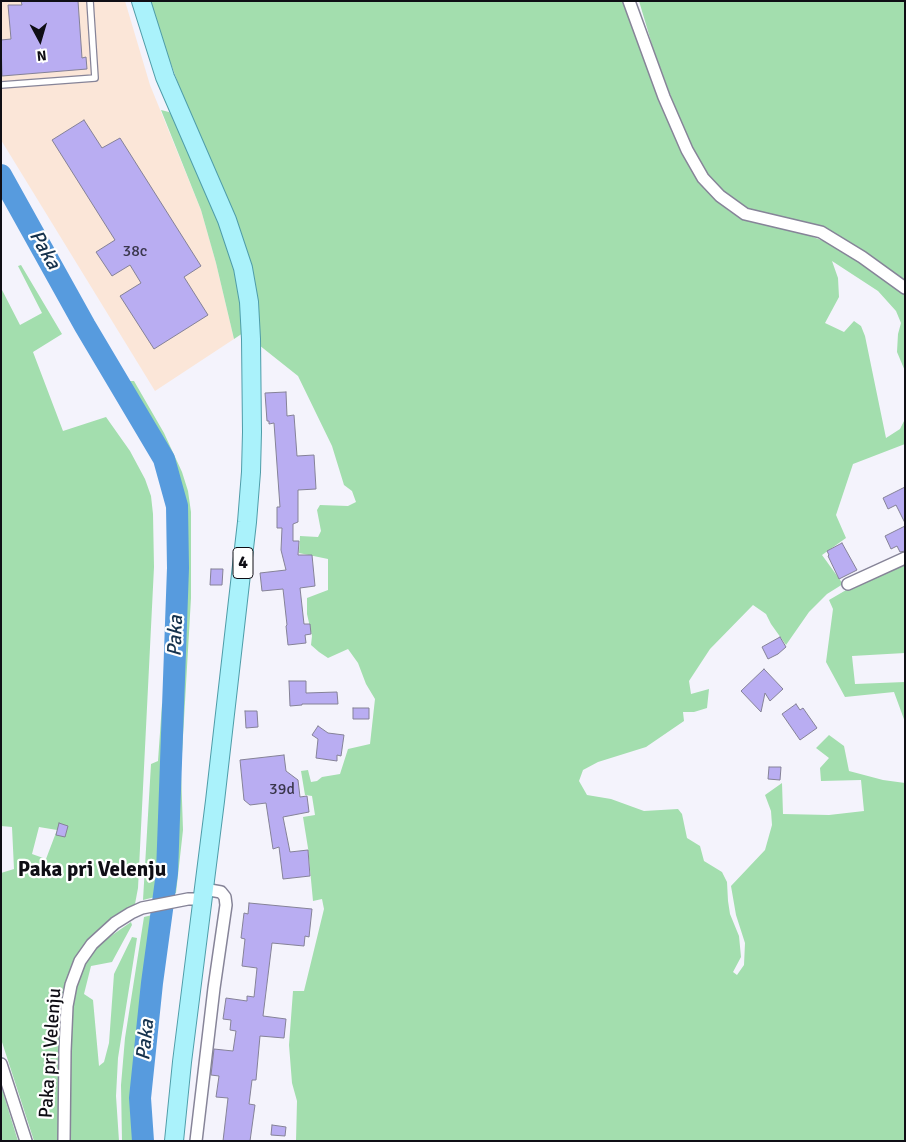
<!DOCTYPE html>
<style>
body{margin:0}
#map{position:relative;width:906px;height:1142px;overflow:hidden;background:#f4f3fc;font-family:Signika,sans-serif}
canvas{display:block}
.frame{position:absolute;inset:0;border:2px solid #0f0e15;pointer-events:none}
.north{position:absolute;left:15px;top:15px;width:50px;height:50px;-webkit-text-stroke:4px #fff;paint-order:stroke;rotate:174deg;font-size:14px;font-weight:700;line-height:20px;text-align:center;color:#0f0e15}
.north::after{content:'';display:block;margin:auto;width:18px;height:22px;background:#0f0e15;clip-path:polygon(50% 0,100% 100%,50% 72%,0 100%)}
</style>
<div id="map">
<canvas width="906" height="1142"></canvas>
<div class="frame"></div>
<div class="north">N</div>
</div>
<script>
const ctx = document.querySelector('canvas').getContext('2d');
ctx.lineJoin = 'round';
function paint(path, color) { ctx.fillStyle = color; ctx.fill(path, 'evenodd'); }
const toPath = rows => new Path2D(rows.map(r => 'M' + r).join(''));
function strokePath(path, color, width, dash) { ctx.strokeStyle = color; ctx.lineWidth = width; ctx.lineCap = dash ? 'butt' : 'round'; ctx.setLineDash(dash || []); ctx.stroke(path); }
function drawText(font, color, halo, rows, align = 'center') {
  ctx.font = font + ' Signika,sans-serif'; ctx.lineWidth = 4.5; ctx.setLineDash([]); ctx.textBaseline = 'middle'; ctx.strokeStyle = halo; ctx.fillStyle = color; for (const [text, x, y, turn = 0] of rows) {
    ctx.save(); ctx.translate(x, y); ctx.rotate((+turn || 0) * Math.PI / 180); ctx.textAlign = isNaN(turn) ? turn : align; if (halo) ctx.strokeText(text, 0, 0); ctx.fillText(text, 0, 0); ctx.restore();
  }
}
paint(toPath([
 [1,1,125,1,150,85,201,210,216,263,234,339,155,391,1,140]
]), '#fbe6d8');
paint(toPath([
 [150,1,626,1,711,194,729,211,746,220,800,232,834,245,874,271,905,294,905,371,897,352,898,334,901,323,896,311,878,291,832,261,838,278,839,297,825,323,844,332,854,321,861,326,865,336,886,438,900,429,905,419,905,444,853,464,836,515,846,538,822,555,843,584,827,594,809,612,786,645,771,624,766,614,753,605,710,649,689,681,691,694,709,689,707,708,694,712,683,712,684,721,646,747,598,762,583,770,579,781,587,795,611,799,644,811,678,809,682,814,687,838,700,846,704,861,722,872,727,882,728,901,730,914,739,936,741,957,733,972,737,975,744,965,745,943,736,915,731,886,765,850,772,825,771,811,765,795,782,783,783,814,829,815,864,811,861,780,821,781,820,768,829,758,816,748,829,735,844,746,849,771,883,780,905,783,905,1141,296,1141,297,1101,292,1083,289,1045,293,991,304,991,324,909,322,899,313,901,308,848,303,817,315,815,312,796,305,795,301,771,308,770,311,782,317,781,322,777,340,774,348,749,370,744,375,699,366,684,358,663,348,649,328,658,319,652,311,645,312,636,307,614,307,598,328,590,328,559,299,553,300,536,318,537,321,531,317,510,320,505,348,506,356,502,352,491,344,485,332,446,298,376,259,345,253,276,248,253,231,209,198,137,161,37],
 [639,1,905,1,905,282,868,255,744,209,727,198,702,167,684,132,653,48],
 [161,110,169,112,174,117,209,196,236,270,241,303,243,333,234,339,216,263,201,210],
 [21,265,62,334,33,352,63,431,106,417,130,451,145,479,151,496,153,514,154,567,138,888,135,904,120,914,74,962,59,1141,34,1141,1,1039,1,873,14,869,12,827,1,826,1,288,20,325,42,313,18,266],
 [39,827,57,830,46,859,32,854],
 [127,381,134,381,164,433,182,472,188,491,191,512,191,598,181,771,183,830,176,893,168,895,183,613,184,512,173,470,144,410],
 [905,562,905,653,852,656,855,684,905,682,905,722,894,692,845,697,826,662,833,609,829,600,853,586],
 [169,700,168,754,159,896,143,900,151,764,158,761,162,704],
 [156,914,146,966,135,1055,138,1141,122,1141,121,1085,125,1038,144,917],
 [131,922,132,925,112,962,91,966,84,994,93,1000,99,1066,104,1062,109,1043,114,974,132,937,137,938,118,1058,116,1096,119,1141,70,1141,71,1020,73,993,80,974,90,954,98,945],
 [1,1086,18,1141,1,1141]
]), '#a3deae');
strokePath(toPath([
 [1,175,85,326,164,459,177,506,178,568,167,873,152,983,140,1098,143,1141]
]), '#579bde', 22);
const building = toPath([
 [21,1,78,1,82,58,86,57,87,69,2,76,1,40,11,39,8,5,22,5,21,1],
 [84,120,102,148,120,138,201,266,184,277,208,315,154,349,120,296,141,283,130,265,112,276,96,252,115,240,52,140,84,120],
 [286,392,287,416,294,415,297,456,314,455,316,489,298,490,298,522,293,524,293,541,299,541,298,555,312,555,315,586,300,588,304,624,310,624,311,634,305,635,306,643,288,645,286,626,287,625,283,589,262,591,260,573,286,570,281,550,282,528,277,528,277,507,280,507,274,423,269,424,269,421,267,421,265,393,286,392],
 [905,487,905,523,896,505,888,509,883,498,905,487],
 [905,526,905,551,900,552,897,546,891,549,885,536,905,526],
 [842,543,857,570,839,579,828,556,829,555,827,551,842,543],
 [211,569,223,569,222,585,210,585,211,569],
 [780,637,786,647,778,654,768,659,762,647,780,637],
 [764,669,783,689,770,701,765,693,761,712,741,691,764,669],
 [289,681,306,681,306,693,337,692,338,704,302,704,302,705,290,706,289,681],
 [796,704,800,710,803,708,817,728,800,740,782,714,796,704],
 [353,708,369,708,369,719,353,719,353,708],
 [245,711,257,711,258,727,246,728,245,711],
 [318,726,328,733,344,735,341,756,337,755,337,761,316,758,318,739,312,735,318,726],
 [284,755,286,771,298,780,300,797,307,796,309,812,283,817,290,852,308,850,310,876,283,879,279,847,273,849,266,803,250,805,244,800,240,760,284,755],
 [769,767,781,767,780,780,768,779,769,767],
 [59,823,68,826,65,837,56,835,59,823],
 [249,903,312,909,309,937,305,936,304,946,272,943,263,1016,286,1019,284,1038,260,1036,256,1080,252,1080,249,1104,255,1105,250,1141,223,1141,228,1098,216,1097,219,1076,211,1075,214,1049,233,1051,236,1031,230,1030,231,1020,223,1019,226,998,247,1001,247,996,254,997,257,968,242,966,245,939,241,938,244,913,248,914,249,903],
 [272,1125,286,1127,285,1136,271,1135,272,1125]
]);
paint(building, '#b9adf2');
strokePath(building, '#858297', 1);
const lane = toPath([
 [1,85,95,78,90,1]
]);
const street = toPath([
 [629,1,664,97,687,150,703,178,720,196,745,214,821,232,862,257,905,288],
 [848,584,905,558],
 [1,1064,26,1141],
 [64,1141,65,1051,67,1006,71,985,80,961,92,944,115,923,131,913,142,908,188,899,202,899],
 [196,1141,214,988,226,905,225,897,221,892,204,889]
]);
const primary = toPath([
 [141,1,165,77,227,220,243,268,249,302,251,339,252,432,251,472,247,522,215,801,182,1062,174,1141]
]);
strokePath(lane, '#868498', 8);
strokePath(street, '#868498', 14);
strokePath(primary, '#4f9da9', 20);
strokePath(lane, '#fff', 5.5);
strokePath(street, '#fff', 11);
strokePath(primary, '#aaf2fb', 18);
drawText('16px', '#3a364c', null, [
 ["38c",135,252],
 ["39d",282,790]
]);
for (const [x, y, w] of [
 [243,563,20]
]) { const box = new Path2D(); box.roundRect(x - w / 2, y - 15.5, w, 31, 4); ctx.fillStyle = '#fff'; ctx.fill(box); strokePath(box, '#0f0e15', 1); }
drawText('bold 18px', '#0f0e15', null, [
 ["4",243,563]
]);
drawText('19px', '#0f0e15', '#fff', [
 ["Paka pri Velenju",51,1053,-86]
]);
drawText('italic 20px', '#15324d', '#fff', [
 ["Paka",44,250,60],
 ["Paka",176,636,-88],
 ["Paka",146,1040,-84]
]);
drawText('bold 21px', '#0f0e15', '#fff', [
 ["Paka pri Velenju",92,870]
]);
</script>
